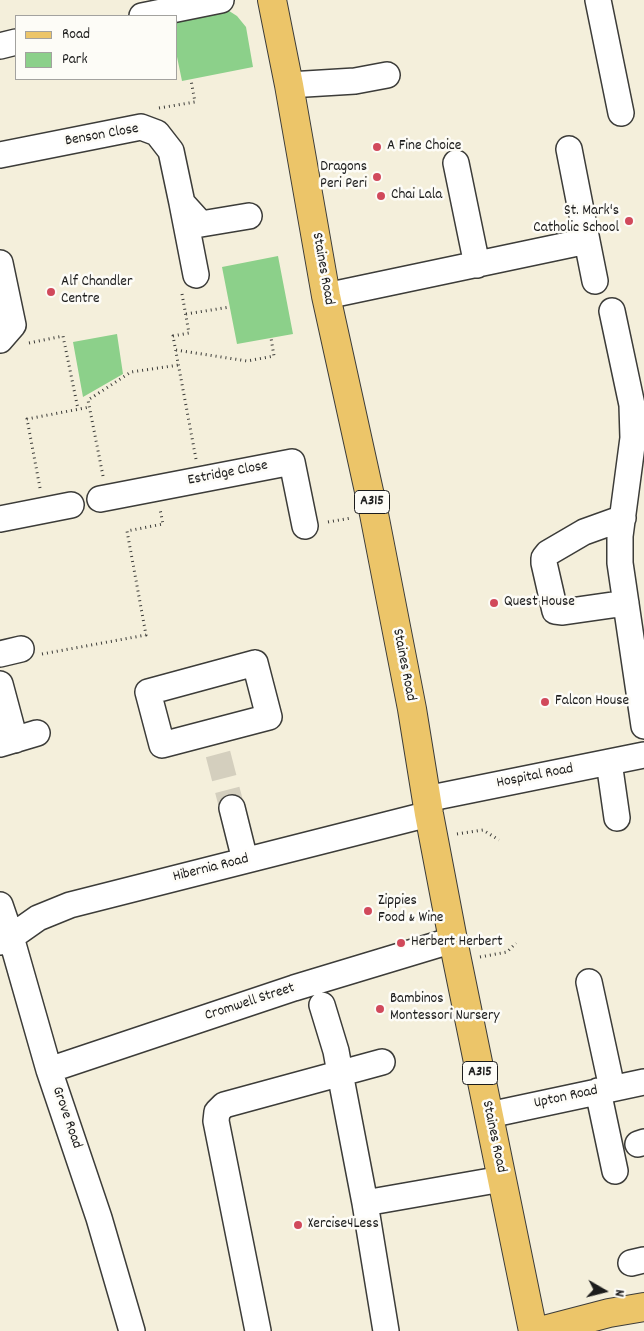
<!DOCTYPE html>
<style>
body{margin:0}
#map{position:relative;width:644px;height:1331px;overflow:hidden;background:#f4efdb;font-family:Dekko,sans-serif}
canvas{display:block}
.legend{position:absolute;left:15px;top:15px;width:162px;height:65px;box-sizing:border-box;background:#fdfcf7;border:1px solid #a3a29f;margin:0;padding:6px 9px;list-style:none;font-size:15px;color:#1c1c1c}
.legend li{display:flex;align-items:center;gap:10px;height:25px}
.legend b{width:25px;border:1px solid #a3a29f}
.north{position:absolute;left:579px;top:1266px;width:50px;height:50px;-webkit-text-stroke:4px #fdfcf7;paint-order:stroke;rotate:98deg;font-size:14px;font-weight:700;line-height:20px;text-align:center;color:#1c1c1c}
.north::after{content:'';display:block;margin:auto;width:18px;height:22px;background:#1c1c1c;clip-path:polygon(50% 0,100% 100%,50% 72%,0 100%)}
</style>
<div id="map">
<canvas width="644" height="1331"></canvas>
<ul class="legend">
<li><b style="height:6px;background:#ecc569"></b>Road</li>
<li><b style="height:14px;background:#8cd08a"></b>Park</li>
</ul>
<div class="north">N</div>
</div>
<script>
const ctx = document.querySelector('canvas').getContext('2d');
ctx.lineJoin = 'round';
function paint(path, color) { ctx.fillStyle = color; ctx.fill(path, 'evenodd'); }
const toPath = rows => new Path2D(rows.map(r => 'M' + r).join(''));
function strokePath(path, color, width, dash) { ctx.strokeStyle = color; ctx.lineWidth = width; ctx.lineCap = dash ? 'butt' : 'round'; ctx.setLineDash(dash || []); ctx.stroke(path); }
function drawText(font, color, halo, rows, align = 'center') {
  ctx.font = font + ' Dekko,sans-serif'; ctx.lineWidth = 5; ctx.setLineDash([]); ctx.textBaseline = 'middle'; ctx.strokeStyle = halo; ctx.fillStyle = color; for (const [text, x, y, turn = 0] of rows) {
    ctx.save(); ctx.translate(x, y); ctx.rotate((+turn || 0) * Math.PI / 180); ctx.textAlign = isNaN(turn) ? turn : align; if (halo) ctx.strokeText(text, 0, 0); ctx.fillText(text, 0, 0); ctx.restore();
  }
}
paint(toPath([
 [226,9,237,16,246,27,253,67,182,81,176,52,176,16],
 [278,256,293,334,237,344,222,267],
 [117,334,123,374,83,397,73,342]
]), '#8cd08a');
strokePath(toPath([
 [218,754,232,808]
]), '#d4cfbe', 25, [25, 12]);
const minor = toPath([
 [598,0,621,113],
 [142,16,221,0],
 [0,46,16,42],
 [289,85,355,81,387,75],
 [0,155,141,127,157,133,171,151,182,203,201,224,249,216],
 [456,163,477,265],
 [182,203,196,275],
 [587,241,595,281],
 [0,263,13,325,0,340],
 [326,296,587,241,569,149],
 [612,311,632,405,633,438,620,536,620,563,644,726],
 [100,499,292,462,305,526],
 [623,518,584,532,548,553,544,558,544,563,555,611,563,612,626,603],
 [0,519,71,505],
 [0,654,21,649],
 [255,663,269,717,162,745,148,692,255,663],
 [0,684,15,740],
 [0,744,37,733],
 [609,762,617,818],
 [426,799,644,755],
 [232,808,245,860],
 [0,905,11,937,49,1070,99,1218,132,1331],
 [0,942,11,937,38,918,70,905,429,814],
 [589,982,612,1088],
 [322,1005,336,1051,340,1073,365,1203,386,1331],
 [49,1070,294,988,453,940],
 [598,1091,615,1171],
 [489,1115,644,1082],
 [638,1144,644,1142],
 [365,1203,502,1179],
 [631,1263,644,1260],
 [258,1331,216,1121,217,1112,224,1105,382,1062]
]);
const major = toPath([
 [272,0,289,85,326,296,374,514,412,709,429,814,453,940,533,1331],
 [540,1331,609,1313,644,1307]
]);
strokePath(minor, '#3c3c39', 28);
strokePath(major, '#3c3c39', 30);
strokePath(toPath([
 [159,108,195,102,191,80],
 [182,294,189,333,173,336,196,459],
 [186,314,230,307],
 [29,343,63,336,78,409],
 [176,350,247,361,274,356,271,338],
 [103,476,88,400,131,372,179,365],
 [40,488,27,419,90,407],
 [328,522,351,518],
 [42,654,146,635,127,531,163,524,160,509],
 [457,834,483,830,499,840],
 [480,957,507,952,516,943]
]), '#3c3c39', 3, [1, 4]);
strokePath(minor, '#fff', 25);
strokePath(major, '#ecc569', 28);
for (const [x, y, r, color] of [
 [377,147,5,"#d1495b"],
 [377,177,5,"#d1495b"],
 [381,196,5,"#d1495b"],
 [629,221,5,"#d1495b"],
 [51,292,5,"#d1495b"],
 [494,603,5,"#d1495b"],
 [545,702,5,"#d1495b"],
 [368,911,5,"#d1495b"],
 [401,943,5,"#d1495b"],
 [380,1009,5,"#d1495b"],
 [298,1225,5,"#d1495b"]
]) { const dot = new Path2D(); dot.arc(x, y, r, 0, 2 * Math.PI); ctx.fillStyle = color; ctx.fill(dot); strokePath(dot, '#fdfcf7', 2); }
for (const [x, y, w] of [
 [372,502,35],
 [480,1073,35]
]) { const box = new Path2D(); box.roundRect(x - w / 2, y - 11.5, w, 23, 4); ctx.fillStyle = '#fdfcf7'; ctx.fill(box); strokePath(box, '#1c1c1c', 1); }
drawText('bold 14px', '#1c1c1c', null, [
 ["A315",372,502],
 ["A315",480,1073]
]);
drawText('15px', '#1c1c1c', '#fdfcf7', [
 ["Benson Close",102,136,-10],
 ["Staines Road",322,269,80],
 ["Estridge Close",228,474,-11],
 ["Staines Road",403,665,79],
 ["Hospital Road",535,777,-11],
 ["Hibernia Road",211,869,-14],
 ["Cromwell Street",250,1003,-18],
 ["Upton Road",566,1098,-12],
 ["Grove Road",66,1118,71],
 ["Staines Road",493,1137,78]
]);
drawText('15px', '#1c1c1c', '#fdfcf7', [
 ["A Fine Choice",387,147],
 ["Dragons",367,168,"right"],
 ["Peri Peri",367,185,"right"],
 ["Chai Lala",391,196],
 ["St. Mark's",619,212,"right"],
 ["Catholic School",619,229,"right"],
 ["Alf Chandler",61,283],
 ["Centre",61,300],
 ["Quest House",504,603],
 ["Falcon House",555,702],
 ["Zippies",378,902],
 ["Food & Wine",378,919],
 ["Herbert Herbert",411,943],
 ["Bambinos",390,1000],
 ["Montessori Nursery",390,1017],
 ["Xercise4Less",308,1225]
], 'left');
</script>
